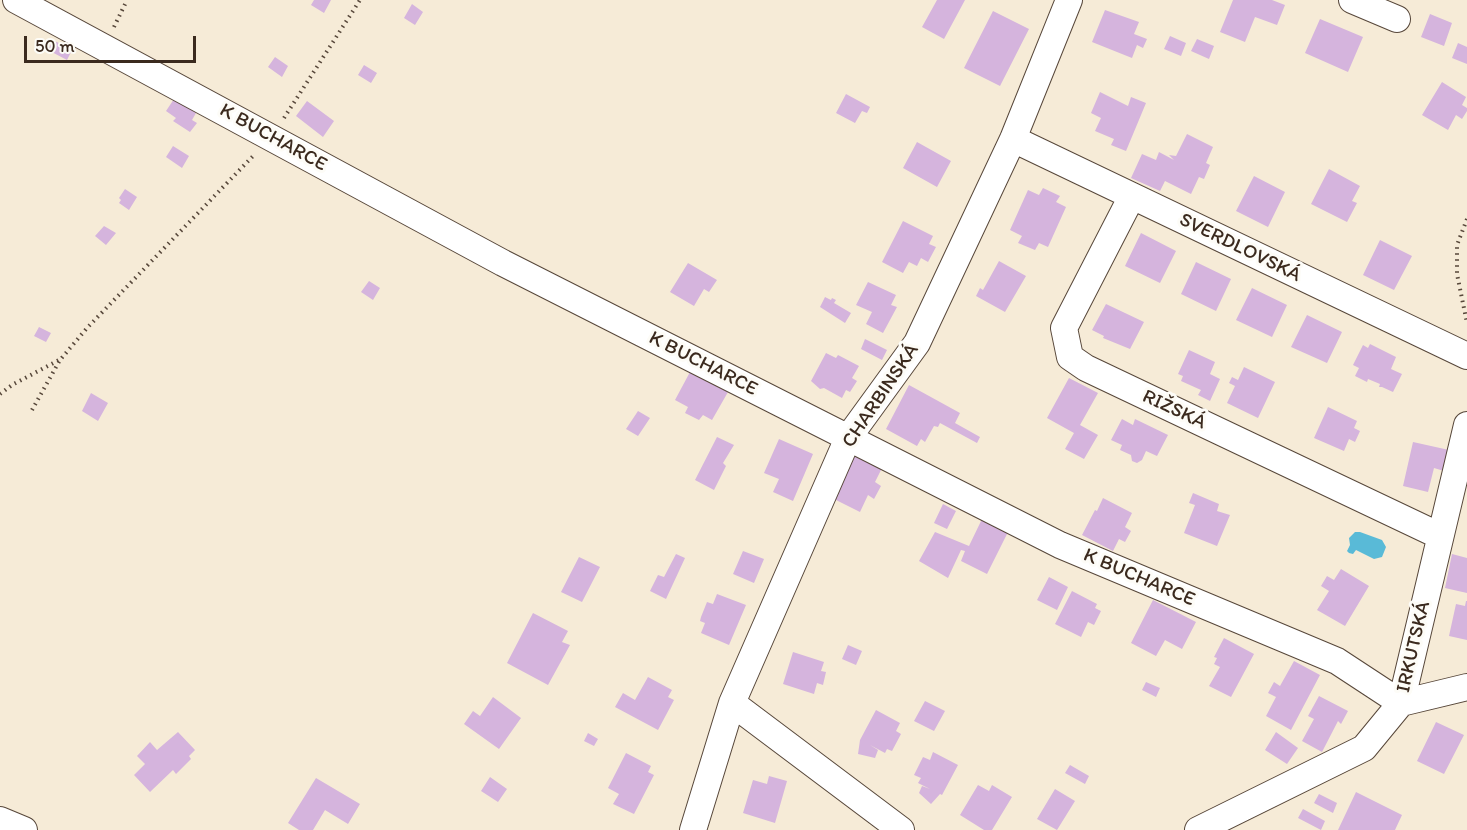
<!DOCTYPE html>
<meta charset="utf-8">
<style>
body{margin:0}
#map{position:relative;width:1467px;height:830px;overflow:hidden;background:#f6ebd7;font-family:Itim,sans-serif}
canvas{display:block}
.scale{position:absolute;left:24px;top:36px;width:172px;height:27px;box-sizing:border-box;border:3px solid #3b2a1e;border-top:0;padding-left:8px;font-size:18px;line-height:21px;white-space:nowrap;color:#3b2a1e;-webkit-text-stroke:4px #fdfcf7;paint-order:stroke}
</style>
<div id="map">
<canvas width="1467" height="830"></canvas>
<div class="scale">50 m</div>
</div>
<script>
const ctx = document.querySelector('canvas').getContext('2d');
ctx.lineJoin = 'round';
function paint(path, color) { ctx.fillStyle = color; ctx.fill(path, 'evenodd'); }
const toPath = rows => new Path2D(rows.map(r => 'M' + r).join(''));
function strokePath(path, color, width, dash) { ctx.strokeStyle = color; ctx.lineWidth = width; ctx.lineCap = dash ? 'butt' : 'round'; ctx.setLineDash(dash || []); ctx.stroke(path); }
function drawText(font, color, halo, rows, align = 'center') {
  ctx.font = font + ' Itim,sans-serif'; ctx.lineWidth = 6; ctx.setLineDash([]); ctx.textBaseline = 'middle'; ctx.strokeStyle = halo; ctx.fillStyle = color; for (const [text, x, y, turn = 0] of rows) {
    ctx.save(); ctx.translate(x, y); ctx.rotate((+turn || 0) * Math.PI / 180); ctx.textAlign = isNaN(turn) ? turn : align; if (halo) ctx.strokeText(text, 0, 0); ctx.fillText(text, 0, 0); ctx.restore();
  }
}
paint(toPath([
 [1355,532,1360,532,1382,540,1386,547,1382,557,1374,559,1356,550,1353,554,1349,553,1347,551,1350,545,1349,538]
]), '#59bad7');
paint(toPath([
 [314,0,331,0,324,13,311,5],
 [937,0,965,0,944,39,922,27],
 [1233,0,1272,0,1285,5,1277,25,1255,17,1245,42,1220,32],
 [412,4,423,12,415,25,404,18],
 [1105,10,1139,22,1134,34,1147,39,1143,48,1137,45,1132,58,1092,42],
 [993,11,1029,29,1000,86,964,68],
 [1430,14,1452,23,1444,46,1421,37],
 [1320,19,1363,37,1348,72,1305,53],
 [1170,36,1186,43,1181,56,1164,49],
 [1197,39,1214,46,1209,59,1191,51],
 [53,40,72,50,67,60,48,50],
 [1458,43,1467,47,1467,64,1452,58],
 [275,57,288,66,282,77,268,67],
 [364,65,377,73,371,83,358,75],
 [1442,82,1466,97,1462,105,1467,108,1467,111,1462,119,1456,115,1448,130,1422,115],
 [1100,92,1128,106,1131,97,1146,103,1126,151,1111,145,1114,139,1095,131,1101,118,1091,113],
 [846,94,870,107,867,113,862,111,855,123,836,113],
 [174,99,196,113,192,120,197,123,190,132,173,121,176,118,166,111],
 [307,101,334,121,323,137,296,116],
 [1187,134,1213,147,1206,163,1210,165,1204,179,1199,177,1191,194,1165,181,1160,191,1131,178,1142,154,1156,160,1159,152,1174,160,1169,155,1176,156],
 [917,142,951,161,937,187,903,168],
 [173,146,189,156,182,168,166,157],
 [1329,169,1360,186,1352,201,1357,203,1347,222,1311,204],
 [1254,176,1285,192,1268,227,1236,211],
 [1043,188,1060,196,1056,202,1066,207,1048,247,1039,243,1035,250,1018,243,1022,236,1010,230,1028,190,1039,195],
 [125,189,137,197,129,210,119,203,121,200,119,198],
 [903,221,933,236,929,244,936,247,928,262,921,258,917,266,909,262,903,273,882,262],
 [104,226,116,233,106,245,95,236],
 [1141,233,1176,251,1160,283,1125,266],
 [1380,240,1412,256,1394,290,1363,275],
 [999,261,1026,276,1005,312,976,296,980,288,983,290],
 [1196,262,1231,279,1216,311,1181,294],
 [688,263,717,280,709,292,704,289,694,306,670,292],
 [369,281,380,288,373,300,361,292],
 [868,282,896,295,891,305,897,307,883,333,866,324,872,312,856,305],
 [1252,288,1287,305,1272,337,1236,320],
 [825,297,831,300,832,298,836,300,834,303,851,313,845,323,820,307],
 [1106,304,1144,322,1130,349,1103,338,1104,336,1092,330],
 [1307,315,1342,332,1327,363,1291,347],
 [39,327,51,333,46,342,34,336],
 [865,339,887,350,882,360,861,349],
 [1370,344,1396,357,1391,369,1402,374,1393,392,1382,387,1379,387,1380,384,1368,379,1367,382,1355,376,1359,368,1353,365,1363,345,1368,348],
 [1189,350,1215,362,1210,374,1220,379,1210,401,1198,395,1201,390,1181,381,1183,376,1178,374],
 [826,353,836,358,838,355,859,366,852,378,857,381,850,392,846,390,842,398,824,388,820,389,811,381],
 [1244,367,1275,382,1258,418,1227,403,1235,386,1229,383,1232,377,1238,380],
 [690,372,728,392,712,420,703,415,699,420,685,413,688,407,675,400],
 [1069,378,1098,393,1080,425,1098,435,1084,459,1065,449,1074,433,1047,418],
 [909,385,960,413,955,423,980,437,977,443,940,423,938,427,934,426,925,442,921,439,917,446,886,429],
 [91,393,108,403,98,421,82,411],
 [1328,407,1357,421,1354,428,1360,431,1355,442,1349,439,1344,451,1314,438],
 [638,411,650,418,638,436,626,429],
 [1122,419,1133,425,1135,419,1168,435,1157,456,1146,451,1142,460,1137,463,1132,461,1131,455,1120,450,1122,445,1111,440],
 [717,437,734,445,723,463,726,466,714,490,695,480],
 [779,439,813,454,793,501,773,492,779,479,764,473],
 [1413,442,1449,450,1444,471,1434,468,1428,492,1403,486],
 [855,454,882,468,875,482,881,486,874,499,868,495,860,512,832,498],
 [1193,493,1219,504,1217,511,1230,515,1217,546,1184,533,1195,505,1189,503],
 [1103,498,1132,513,1125,527,1131,531,1125,542,1119,539,1113,551,1082,535,1095,510,1097,511],
 [943,504,956,511,947,529,934,523],
 [982,519,1008,532,987,574,961,561,965,551,961,550,948,578,919,561,935,532,969,546],
 [743,551,764,559,754,583,733,574],
 [676,554,685,558,666,599,650,591,658,575,664,577],
 [1452,554,1467,558,1467,593,1445,588],
 [579,557,600,567,582,602,561,592],
 [1341,569,1369,586,1345,626,1317,610,1329,591,1321,586,1327,576,1334,580],
 [1049,577,1068,587,1057,610,1037,600],
 [1072,591,1097,604,1095,608,1101,611,1094,625,1088,622,1081,637,1055,624],
 [717,594,746,605,729,645,701,633,705,623,700,621,701,617,707,602,713,604],
 [1153,600,1196,622,1182,649,1165,640,1156,656,1131,643],
 [1466,601,1467,601,1467,640,1449,636,1456,604,1465,606],
 [533,613,568,631,562,642,570,645,548,685,507,663],
 [1224,638,1254,654,1231,697,1209,686,1220,667,1214,664,1217,658,1214,657],
 [848,645,862,651,856,665,842,659],
 [793,652,824,662,821,671,826,672,823,685,817,683,814,694,783,684],
 [1294,661,1320,675,1291,730,1266,716,1276,697,1268,693,1274,682,1280,686],
 [648,677,672,690,668,697,674,700,658,730,615,707,623,693,635,700],
 [1146,682,1160,688,1156,697,1142,690],
 [1319,696,1348,711,1341,724,1338,721,1322,752,1302,741,1314,719,1308,716],
 [493,697,521,718,499,749,464,724,473,711,480,716],
 [925,701,945,711,934,731,914,721],
 [876,710,900,723,896,731,901,734,892,751,887,749,885,753,870,745,878,750,875,758,858,754,860,740],
 [1436,722,1464,735,1444,774,1417,761],
 [178,732,195,750,189,756,191,759,176,774,173,770,150,792,134,775,145,764,137,756,150,742,157,750],
 [1276,732,1298,748,1287,764,1265,750],
 [588,733,598,739,594,746,584,741],
 [933,752,958,765,942,795,940,794,931,804,919,793,922,786,930,789,918,783,921,778,914,775,923,757,930,760],
 [626,753,651,766,648,772,654,775,634,814,613,804,619,794,608,788],
 [1070,765,1089,776,1085,784,1065,773],
 [769,776,787,781,775,823,743,813,753,780,767,784],
 [490,777,507,789,498,802,481,791],
 [316,778,360,804,348,824,325,810,313,830,299,830,288,823],
 [978,785,989,791,992,785,1012,797,992,830,984,830,960,815],
 [1055,789,1075,801,1057,830,1037,819],
 [1356,792,1402,815,1395,830,1338,830],
 [1319,794,1337,803,1333,813,1314,803],
 [1303,809,1325,821,1321,830,1298,818]
]), '#d5b4dd');
const minor = toPath([
 [16,0,503,263,1060,545,1337,661,1401,703],
 [1352,0,1397,19],
 [1013,139,1467,356],
 [1132,196,1064,328,1070,357,1086,368,1440,536],
 [732,703,901,830],
 [1401,703,1467,687],
 [0,820,24,830],
 [693,830,732,703,848,438,917,343,1013,139,1069,0],
 [1198,830,1364,748,1401,703,1467,425]
]);
strokePath(minor, '#57473a', 28);
strokePath(toPath([
 [114,27,127,0],
 [284,118,360,0],
 [1467,219,1457,245,1457,274,1467,323],
 [0,394,12,385,59,360],
 [32,410,60,360,87,328,255,154]
]), '#57473a', 4, [1.5, 4.5]);
strokePath(minor, '#fff', 26);
drawText('20px', '#3b2a1e', '#fdfcf7', [
 ["K BUCHARCE",273,138,29],
 ["SVERDLOVSKÁ",1240,248,26],
 ["K BUCHARCE",703,364,27],
 ["CHARBINSKÁ",881,396,-56],
 ["RIŽSKÁ",1174,410,25],
 ["K BUCHARCE",1139,578,23],
 ["IRKUTSKÁ",1414,647,-77]
]);
</script>
